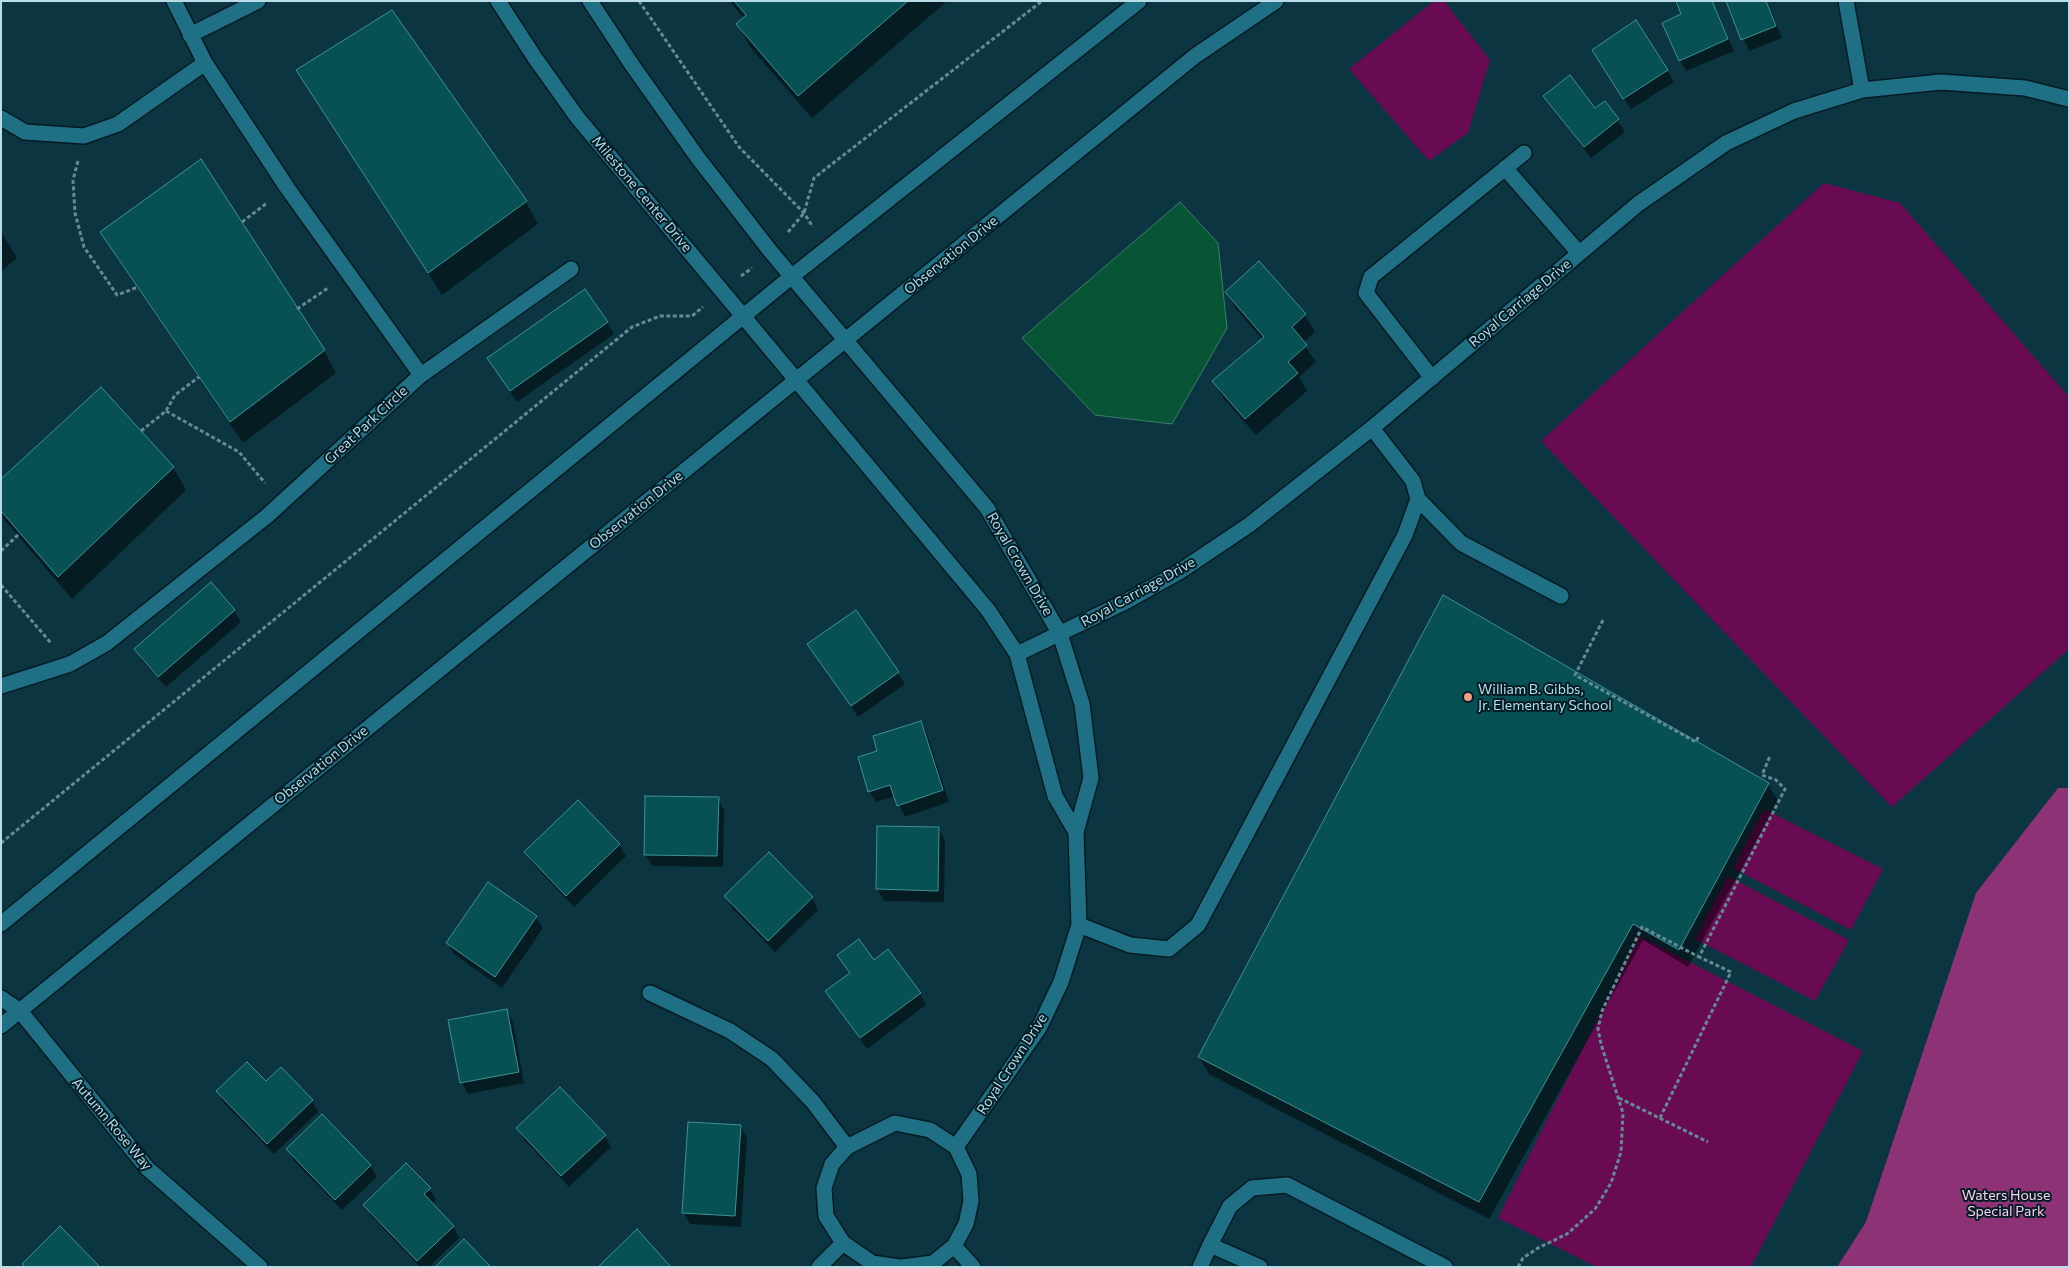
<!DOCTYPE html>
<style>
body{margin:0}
#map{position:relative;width:2070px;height:1268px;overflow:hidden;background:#0b3540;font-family:Commissioner,sans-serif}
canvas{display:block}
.frame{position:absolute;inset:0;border:2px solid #b9dce8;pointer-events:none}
</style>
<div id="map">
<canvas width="2070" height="1268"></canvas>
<div class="frame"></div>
</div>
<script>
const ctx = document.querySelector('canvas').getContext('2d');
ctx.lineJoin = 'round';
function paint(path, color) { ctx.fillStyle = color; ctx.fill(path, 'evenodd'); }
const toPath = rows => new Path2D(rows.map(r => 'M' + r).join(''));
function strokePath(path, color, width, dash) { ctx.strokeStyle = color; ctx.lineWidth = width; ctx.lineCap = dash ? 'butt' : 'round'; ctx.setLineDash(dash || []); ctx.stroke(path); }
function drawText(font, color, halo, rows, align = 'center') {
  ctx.font = font + ' Commissioner,sans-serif'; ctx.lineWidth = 4; ctx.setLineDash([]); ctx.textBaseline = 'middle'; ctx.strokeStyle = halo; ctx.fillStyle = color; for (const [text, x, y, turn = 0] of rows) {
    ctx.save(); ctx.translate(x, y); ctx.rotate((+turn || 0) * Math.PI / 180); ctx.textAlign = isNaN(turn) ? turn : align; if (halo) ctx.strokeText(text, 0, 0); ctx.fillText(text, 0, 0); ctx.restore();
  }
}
paint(toPath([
 [1434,1,1444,1,1490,60,1468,133,1429,161,1349,69],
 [1824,183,1900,203,2069,397,2069,649,1892,807,1541,441],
 [1764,809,1883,869,1851,930,1733,868],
 [1728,876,1849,940,1815,1001,1695,939],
 [1639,936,1863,1051,1751,1267,1597,1267,1498,1218]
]), '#680b53');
paint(toPath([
 [2058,788,2069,788,2069,1267,1837,1267,1866,1222,1976,893]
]), '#8d3375');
const water = toPath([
 [1180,202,1218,243,1227,328,1172,424,1095,415,1022,338,1180,202]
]);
paint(water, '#085536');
strokePath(water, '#3d7e6b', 1);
paint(toPath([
 [730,1,947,1,812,118,750,47,738,24,744,19],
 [1712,1,1734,51,1686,71,1680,60,1683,15],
 [1728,1,1767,1,1782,38,1749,51],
 [1600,61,1667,70,1674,82,1631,109],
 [298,71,526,202,538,224,442,295],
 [1544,96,1595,110,1604,102,1625,132,1591,158],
 [1,232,17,258,1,271],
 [102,233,324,350,336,373,243,443,115,255],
 [1226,292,1305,315,1315,332,1303,343,1316,362,1299,377,1307,391,1256,435,1224,399,1214,382,1262,339,1236,309],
 [607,322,614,334,517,402,488,358],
 [173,467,186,490,72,599,1,516,1,480],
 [234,610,241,622,166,687,142,661,136,649],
 [856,612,905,684,858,717,809,644],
 [921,722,927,734,949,802,905,817,895,796,876,802,869,791,879,751],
 [1768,784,1778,801,1688,967,1643,940,1489,1219,1209,1074,1199,1057],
 [718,798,724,810,723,867,652,866,645,854],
 [878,827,938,828,945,840,944,902,884,901,877,889],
 [619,844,626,856,574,907,532,863,525,852],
 [726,896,812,898,818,910,775,952,732,908],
 [536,917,543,928,502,988,454,954,447,943],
 [838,955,874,961,920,994,926,1005,867,1049,827,991,850,974],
 [506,1010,513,1022,524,1083,468,1094,462,1083,450,1021],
 [266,1083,312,1101,318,1112,274,1154,224,1103,218,1091],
 [740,1126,747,1138,741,1227,690,1224,684,1213],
 [518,1129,605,1136,611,1147,569,1187,524,1140],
 [288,1149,370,1165,377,1177,342,1210,294,1161],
 [430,1189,436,1200,432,1204,453,1226,459,1238,429,1267,420,1267,371,1216,365,1205]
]), '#0007');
const building = toPath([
 [734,1,908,1,798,96,736,24,746,15,734,1],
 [1676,1,1712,1,1728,39,1679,61,1662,23,1681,14,1676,1],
 [1726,1,1766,1,1776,26,1741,40,1726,1],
 [392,10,527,201,428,273,296,70,392,10],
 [1636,20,1668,70,1623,99,1592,50,1636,20],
 [1570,75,1595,108,1605,101,1619,119,1584,147,1543,96,1570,75],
 [201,159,325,350,230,422,100,232,201,159],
 [1259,261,1306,314,1292,327,1307,345,1288,362,1298,373,1245,419,1212,381,1264,337,1225,292,1259,261],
 [585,289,608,322,510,391,487,358,585,289],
 [101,387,174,467,58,577,1,511,1,479,101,387],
 [211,582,235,610,158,677,134,649,211,582],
 [1443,595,1769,783,1679,950,1633,924,1479,1202,1198,1057,1443,595],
 [856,610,899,672,851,706,807,644,856,610],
 [921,721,943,790,897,806,890,785,868,792,858,757,877,751,873,736,921,721],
 [645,796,719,797,717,856,644,855,645,796],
 [578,800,620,844,566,896,524,852,578,800],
 [877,826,939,827,938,891,876,889,877,826],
 [769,852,813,897,768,941,724,896,769,852],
 [488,882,537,916,495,977,446,943,488,882],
 [859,939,874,960,888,949,921,993,860,1038,825,991,850,973,837,955,859,939],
 [507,1009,519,1072,460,1083,448,1020,507,1009],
 [247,1062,266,1081,281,1067,313,1100,267,1144,216,1091,247,1062],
 [560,1087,606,1135,561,1176,516,1128,560,1087],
 [322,1114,371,1165,335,1200,286,1149,322,1114],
 [688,1122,741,1125,735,1216,682,1213,688,1122],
 [406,1163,431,1188,424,1194,454,1226,417,1261,363,1205,406,1163],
 [60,1226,100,1267,25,1267,22,1264,60,1226],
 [637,1229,671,1267,598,1267,637,1229],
 [464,1239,491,1267,435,1267,464,1239]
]);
paint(building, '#075154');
strokePath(building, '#3d9296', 1);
const service = toPath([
 [1505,168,1579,253],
 [421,375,571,269],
 [1432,378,1366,293,1371,277,1524,153],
 [1418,499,1461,543,1561,596],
 [1079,925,1130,945,1169,949,1198,925,1405,535,1418,499,1413,481,1372,428],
 [1210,1245,1230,1206,1252,1188,1287,1185,1445,1267],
 [1200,1267,1210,1245,1260,1267]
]);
const minor = toPath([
 [498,1,535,58,577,117,988,610,1017,654,1055,796,1076,832],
 [590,1,632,65,698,158,771,252,987,508,1060,634,1082,704,1091,778,1076,832,1079,925,1061,982,1039,1028,956,1147],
 [1846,1,1862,90],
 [190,35,258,1],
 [1,118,25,132,84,136,118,124,205,63],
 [1017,654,1125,602,1179,572,1249,525,1372,428,1638,204,1726,143,1794,111,1862,90,1941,82,2025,88,2069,99],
 [1,686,70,664,107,643,267,516,421,375,288,189,205,63,174,1],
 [650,993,730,1031,772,1059,813,1102,847,1147],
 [1,998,20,1011,147,1168,260,1267],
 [954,1246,973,1267],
 [819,1267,843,1243],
 [899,1267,872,1263,843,1243,826,1216,824,1188,832,1164,847,1147,895,1123,930,1130,956,1147,969,1174,971,1201,966,1224,954,1246,933,1263,902,1267]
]);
const tertiary = toPath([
 [1,924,791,277,1139,1],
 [1,1026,1195,56,1276,1]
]);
strokePath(service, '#041b22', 18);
strokePath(minor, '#041b22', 18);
strokePath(tertiary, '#041b22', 18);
strokePath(toPath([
 [639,1,739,147,804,213,813,227],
 [78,161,73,180,75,213,84,247,117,295,138,287],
 [242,222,267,203],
 [788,232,804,213,814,178,1042,1],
 [741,276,752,268],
 [297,309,328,288],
 [166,411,239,452,265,483],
 [141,431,166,411,175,395,199,377],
 [1,551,20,533],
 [1,585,51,643],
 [1603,620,1575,675,1696,742,1699,735],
 [1,843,632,327,660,316,692,316,703,307],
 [1619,1098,1708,1142],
 [1660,1118,1731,972,1699,957],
 [1518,1267,1523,1258,1538,1248,1567,1234,1595,1209,1611,1183,1621,1152,1623,1113,1601,1044,1598,1029,1602,1011,1642,927,1699,957,1785,789,1776,780,1762,775,1770,756]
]), '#648a96', 3, [4, 2.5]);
strokePath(service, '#207085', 15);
strokePath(minor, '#207085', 15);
strokePath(tertiary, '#207085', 15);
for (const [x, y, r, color] of [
 [1468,697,5,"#f39f83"]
]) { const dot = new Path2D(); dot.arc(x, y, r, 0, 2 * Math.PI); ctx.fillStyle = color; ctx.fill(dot); strokePath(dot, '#001c24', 2); }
drawText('14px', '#b9dce8', '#001c24', [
 ["Milestone Center Drive",642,194,50],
 ["Observation Drive",951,255,-39],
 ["Royal Carriage Drive",1520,303,-40],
 ["Great Park Circle",366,425,-43],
 ["Observation Drive",636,510,-39],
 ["Royal Crown Drive",1020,564,60],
 ["Royal Carriage Drive",1138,592,-29],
 ["Observation Drive",321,765,-39],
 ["Royal Crown Drive",1012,1064,-57],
 ["Autumn Rose Way",112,1124,50]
]);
drawText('14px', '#b9dce8', '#001c24', [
 ["William B. Gibbs,",1478,689],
 ["Jr. Elementary School",1478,705]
], 'left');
drawText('14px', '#ffcded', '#001c24', [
 ["Waters House",2006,1195],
 ["Special Park",2006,1211]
]);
</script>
